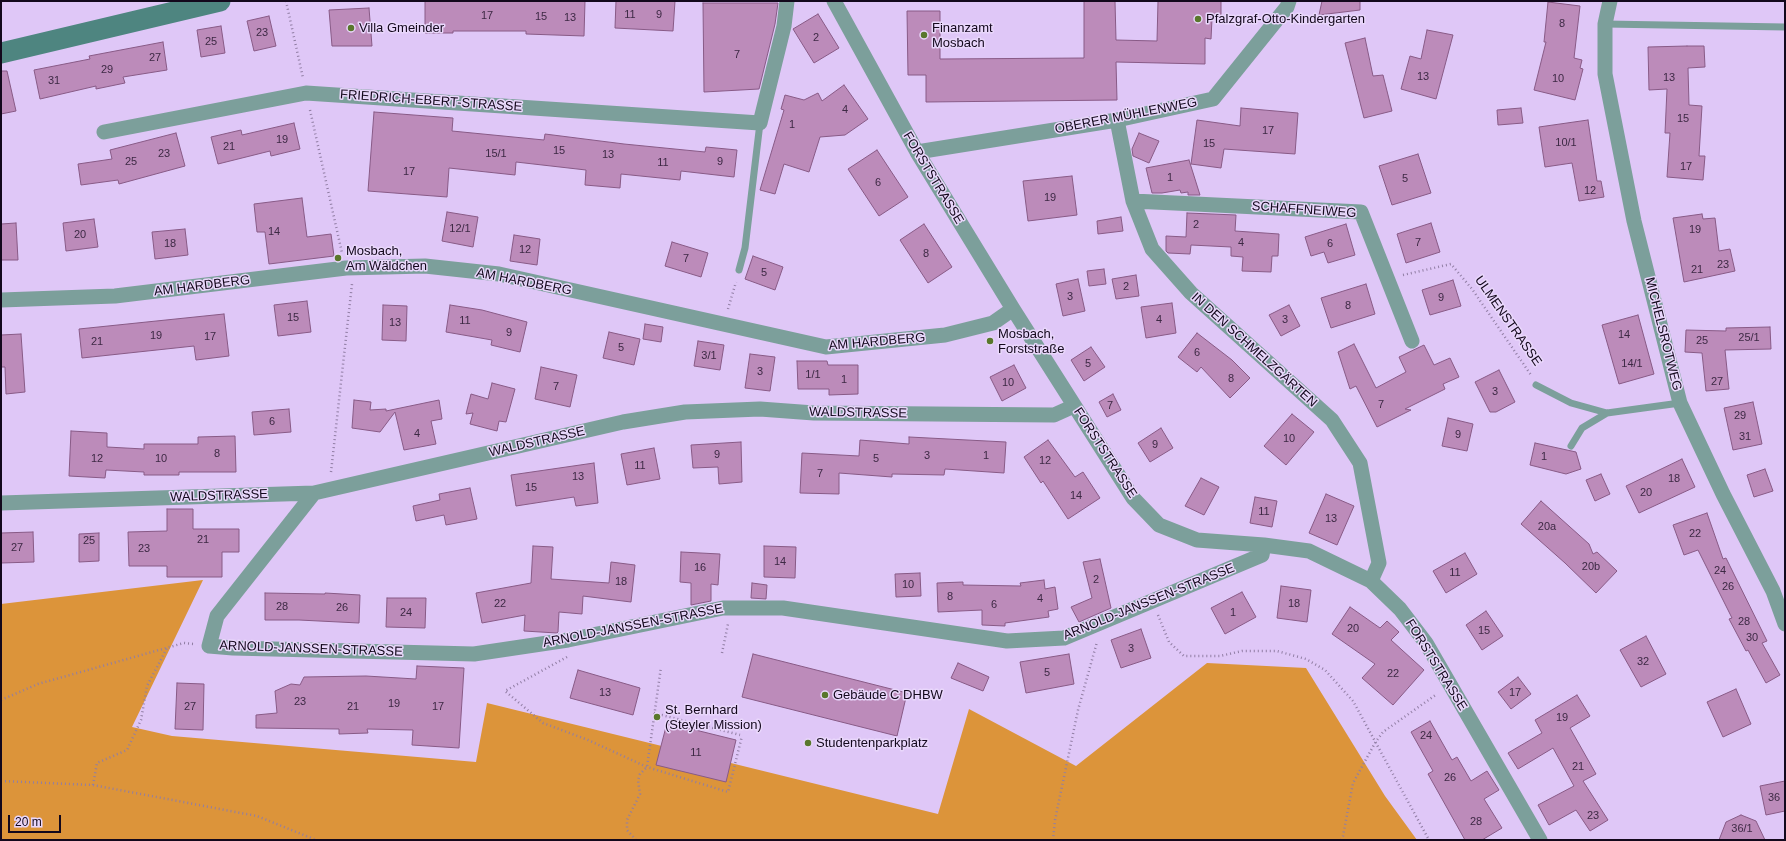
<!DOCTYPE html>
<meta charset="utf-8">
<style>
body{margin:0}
#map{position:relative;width:1786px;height:841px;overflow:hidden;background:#dfc7f7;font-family:Helvetica,sans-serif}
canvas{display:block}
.frame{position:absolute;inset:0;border:2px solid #13081c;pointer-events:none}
.scale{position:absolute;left:8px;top:815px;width:53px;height:18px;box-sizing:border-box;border:2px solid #13081c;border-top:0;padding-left:5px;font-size:12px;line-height:14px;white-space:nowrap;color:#13081c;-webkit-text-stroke:3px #e9d7fb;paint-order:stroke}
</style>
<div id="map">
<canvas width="1786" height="841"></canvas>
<div class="frame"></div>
<div class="scale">20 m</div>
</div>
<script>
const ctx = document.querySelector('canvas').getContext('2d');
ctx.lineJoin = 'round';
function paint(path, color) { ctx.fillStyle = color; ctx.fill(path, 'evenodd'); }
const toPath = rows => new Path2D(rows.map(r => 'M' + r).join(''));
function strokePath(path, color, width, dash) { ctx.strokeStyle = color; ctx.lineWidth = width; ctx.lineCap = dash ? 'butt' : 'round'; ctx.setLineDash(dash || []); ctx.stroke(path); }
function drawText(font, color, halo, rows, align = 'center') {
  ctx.font = font + ' Helvetica,sans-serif'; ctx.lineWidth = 3; ctx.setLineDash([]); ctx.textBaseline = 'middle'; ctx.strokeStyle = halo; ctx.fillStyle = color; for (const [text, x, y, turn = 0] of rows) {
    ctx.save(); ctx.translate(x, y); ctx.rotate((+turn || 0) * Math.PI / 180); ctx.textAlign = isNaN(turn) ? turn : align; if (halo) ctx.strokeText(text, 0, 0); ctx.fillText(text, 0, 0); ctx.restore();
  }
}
paint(toPath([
 [203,580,132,727,172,736,476,762,487,703,938,814,969,709,1076,766,1207,663,1306,668,1385,796,1417,840,1,840,1,604]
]), '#dc943a');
const building = toPath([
 [425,1,585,1,584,36,526,34,526,31,453,31,453,33,425,33,425,1],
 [616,1,675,1,673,31,615,28,616,1],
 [1084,1,1115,1,1116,40,1157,41,1158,1,1221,1,1221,19,1212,19,1211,39,1205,38,1205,64,1116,62,1117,100,926,102,926,75,908,75,907,11,940,11,940,59,1084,58,1084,1],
 [1322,1,1360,1,1360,10,1319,15,1322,1],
 [1548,2,1580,6,1574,58,1582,60,1580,68,1583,69,1575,100,1534,90,1546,42,1544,42,1548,2],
 [703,3,778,3,775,24,759,89,704,92,703,3],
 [369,8,372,46,332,46,329,10,369,8],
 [818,14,839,48,814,63,793,29,818,14],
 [269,16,276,46,254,51,247,21,269,16],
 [221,26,225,53,201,57,197,30,221,26],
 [1427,30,1453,35,1436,99,1401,89,1410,56,1421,59,1427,30],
 [1365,38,1373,76,1383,75,1392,111,1364,118,1345,43,1365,38],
 [163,42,167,70,123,77,125,83,96,89,96,86,40,99,34,70,90,59,89,56,163,42],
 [1687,46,1704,46,1705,67,1688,68,1689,105,1702,106,1699,156,1705,156,1703,180,1667,177,1670,133,1665,133,1667,89,1649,90,1648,47,1687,46],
 [1,71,7,71,16,111,1,114,1,71],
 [844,85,868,119,845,135,820,137,809,172,784,164,775,194,760,190,784,110,781,109,785,95,804,100,818,93,822,101,844,85],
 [1241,108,1298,113,1295,154,1224,149,1221,168,1191,164,1197,120,1240,126,1241,108],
 [1521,108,1523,123,1498,125,1497,110,1521,108],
 [374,112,453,118,452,131,544,140,545,134,624,144,705,152,706,147,737,150,734,177,681,171,680,180,621,174,620,188,585,185,586,170,516,162,515,175,449,168,447,197,368,191,374,112],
 [1588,120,1597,181,1601,181,1604,197,1579,201,1572,163,1545,167,1539,127,1588,120],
 [294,123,300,149,271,156,270,151,218,164,211,137,241,130,242,135,294,123],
 [176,133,185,166,119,184,118,180,81,185,78,164,112,159,110,150,176,133],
 [1139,133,1159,141,1149,163,1133,156,1132,149,1139,133],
 [877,150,908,197,879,216,848,169,877,150],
 [1418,154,1431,193,1392,205,1379,166,1418,154],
 [1189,160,1200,195,1188,195,1188,192,1181,193,1180,190,1162,193,1152,193,1146,168,1189,160],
 [1072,176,1077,215,1028,221,1023,181,1072,176],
 [302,198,307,237,331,234,334,256,269,264,265,232,257,232,254,204,302,198],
 [447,212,478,217,473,247,442,241,447,212],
 [1187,213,1236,215,1235,231,1279,234,1278,256,1272,256,1271,272,1242,271,1243,257,1231,256,1231,247,1191,245,1190,254,1168,253,1166,251,1166,236,1186,237,1187,213],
 [1702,214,1703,219,1715,218,1719,251,1730,249,1735,271,1684,282,1673,218,1702,214],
 [1121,217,1123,231,1098,234,1097,221,1121,217],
 [94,219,98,247,66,251,63,223,94,219],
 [16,223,18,260,1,260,1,224,16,223],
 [1431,223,1440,252,1406,263,1397,234,1431,223],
 [924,224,952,267,928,283,900,240,924,224],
 [1346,224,1355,255,1328,263,1324,252,1311,256,1305,237,1346,224],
 [185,229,188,255,155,259,152,232,185,229],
 [514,235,540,239,537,265,510,261,514,235],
 [672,242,708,253,701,277,665,266,672,242],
 [753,256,783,267,775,290,745,279,753,256],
 [1104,269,1106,284,1089,286,1087,271,1104,269],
 [1136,275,1139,296,1116,299,1112,279,1136,275],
 [1078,279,1085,311,1063,316,1056,284,1078,279],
 [1453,280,1461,306,1430,315,1422,290,1453,280],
 [1366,284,1375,314,1331,328,1321,298,1366,284],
 [307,301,311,332,278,336,274,305,307,301],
 [1172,303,1176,333,1146,338,1141,307,1172,303],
 [383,305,407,306,406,341,382,340,383,305],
 [450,305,482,310,527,322,520,352,491,345,492,340,446,332,450,305],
 [1289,305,1300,326,1281,336,1269,315,1289,305],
 [224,314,229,356,196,360,194,346,82,358,79,329,224,314],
 [1638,315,1654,374,1619,384,1602,325,1638,315],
 [645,324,663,327,661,342,643,339,645,324],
 [1770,327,1771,349,1725,350,1729,389,1706,391,1702,353,1685,352,1686,330,1726,331,1726,328,1770,327],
 [609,332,640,339,634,365,603,358,609,332],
 [1197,333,1232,360,1250,378,1230,398,1201,367,1197,372,1178,357,1197,333],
 [21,334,25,392,6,394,5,367,1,367,1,335,21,334],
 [698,341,724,345,720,370,694,366,698,341],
 [1354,344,1376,388,1406,372,1399,357,1424,345,1434,365,1450,358,1459,377,1443,384,1445,389,1405,409,1411,410,1377,427,1356,386,1350,389,1338,352,1354,344],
 [1091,347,1105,367,1084,381,1071,360,1091,347],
 [750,354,775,357,770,391,745,388,750,354],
 [797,361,827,361,828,365,858,365,858,394,829,395,829,389,798,389,797,361],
 [1014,365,1026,388,1002,401,990,377,1014,365],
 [541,367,577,375,570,407,535,399,541,367],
 [1499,370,1515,402,1496,412,1490,412,1475,382,1499,370],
 [492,383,515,389,506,422,499,421,497,431,470,424,473,413,466,414,471,394,488,399,492,383],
 [1113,394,1121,410,1107,417,1099,402,1113,394],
 [354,400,371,402,370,410,386,409,386,411,439,400,442,419,431,421,436,444,404,450,395,412,380,432,352,428,354,400],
 [1753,402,1762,444,1733,450,1724,408,1753,402],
 [289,409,291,432,254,435,252,412,289,409],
 [1292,414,1314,432,1286,465,1264,446,1292,414],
 [1448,418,1473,424,1467,451,1442,446,1448,418],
 [1161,428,1173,448,1150,462,1138,443,1161,428],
 [71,431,107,433,107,447,144,449,144,444,198,444,198,437,235,436,236,472,179,472,179,475,144,475,144,472,106,470,105,478,69,476,71,431],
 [909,437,1006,442,1004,473,945,469,944,475,892,474,892,477,839,473,839,494,800,493,802,453,859,456,860,440,909,444,909,437],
 [1048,440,1075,477,1083,472,1100,498,1068,519,1043,481,1041,483,1024,457,1048,440],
 [741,442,742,482,719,484,718,467,693,468,691,445,741,442],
 [1535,443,1576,452,1581,469,1566,474,1530,465,1535,443],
 [654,448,660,479,627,485,621,454,654,448],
 [1682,459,1695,487,1639,513,1626,486,1682,459],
 [594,463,598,503,576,506,574,497,516,506,511,475,594,463],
 [1765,469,1773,491,1754,497,1747,475,1765,469],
 [1601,474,1610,494,1595,501,1586,480,1601,474],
 [1201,478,1219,487,1204,515,1185,506,1201,478],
 [470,488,477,519,446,525,444,515,416,521,413,506,440,500,439,494,470,488],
 [1326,494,1354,506,1337,545,1309,533,1326,494],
 [1255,497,1277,501,1272,527,1250,523,1255,497],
 [1541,501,1589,544,1593,554,1597,552,1617,571,1596,593,1565,563,1521,524,1541,501],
 [167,509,193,509,193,529,239,529,239,552,222,552,222,577,167,577,167,566,129,566,128,532,167,531,167,509],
 [1707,513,1723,559,1726,558,1767,641,1762,643,1780,675,1766,683,1748,650,1746,651,1729,619,1732,618,1698,550,1684,555,1673,525,1707,513],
 [33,532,34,562,1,563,1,533,33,532],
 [99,533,99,561,79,562,79,534,99,533],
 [533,546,553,547,551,579,609,583,611,562,635,565,631,602,583,596,582,614,559,612,558,632,557,633,524,631,525,615,482,623,476,593,531,583,533,546],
 [764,546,796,547,795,578,764,577,764,546],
 [681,552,720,554,718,585,711,584,711,601,691,605,691,583,680,582,681,552],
 [1465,553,1477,574,1446,593,1433,571,1465,553],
 [1100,559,1111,608,1079,622,1071,607,1092,598,1083,562,1100,559],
 [920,573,921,596,896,597,895,574,920,573],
 [1044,580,1045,589,1055,587,1058,609,1048,611,1049,617,1005,623,1005,626,982,625,982,610,938,612,937,583,963,582,963,585,1021,586,1020,583,1044,580],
 [752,583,767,585,766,599,751,598,752,583],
 [1281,586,1311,590,1307,622,1277,618,1281,586],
 [1242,592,1256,617,1225,634,1211,608,1242,592],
 [265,593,325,594,325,593,360,595,359,623,299,620,265,620,265,593],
 [387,598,426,598,425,628,386,627,387,598],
 [1350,607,1380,628,1387,621,1399,632,1391,640,1424,670,1393,705,1362,678,1375,664,1332,634,1350,607],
 [1486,611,1503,636,1482,650,1466,625,1486,611],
 [1141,629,1151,658,1121,668,1111,640,1141,629],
 [1646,636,1666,674,1641,687,1620,650,1646,636],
 [753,654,907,693,897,736,742,697,753,654],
 [1069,654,1074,684,1026,693,1020,662,1069,654],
 [958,663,989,677,983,691,951,678,958,663],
 [417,666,464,668,459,748,412,745,413,730,367,729,368,733,339,734,339,729,256,728,256,715,277,713,275,691,291,684,300,685,304,677,366,676,416,679,417,666],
 [578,670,640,688,633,715,570,698,578,670],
 [1518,677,1531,694,1511,709,1498,692,1518,677],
 [177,683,204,684,203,730,175,729,177,683],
 [1736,689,1751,724,1723,737,1707,702,1736,689],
 [1577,695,1590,716,1570,728,1596,774,1583,781,1608,820,1590,831,1576,810,1549,825,1538,805,1574,786,1553,748,1518,769,1508,753,1542,733,1535,720,1577,695],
 [1430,721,1452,760,1457,757,1471,781,1487,771,1499,790,1484,799,1502,828,1482,840,1465,840,1428,774,1433,771,1411,732,1430,721],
 [667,723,736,740,726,782,656,765,667,723],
 [1785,781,1785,811,1766,815,1760,786,1785,781],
 [1741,815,1756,821,1765,840,1719,840,1726,822,1741,815]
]);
paint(building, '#bc8bba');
strokePath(building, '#885a86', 1);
strokePath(toPath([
 [286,1,303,78],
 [310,110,342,253],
 [1403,275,1451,264,1472,289,1531,375],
 [728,309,736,282],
 [331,472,352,284],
 [1158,615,1169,642,1184,656,1220,656,1242,651,1277,651,1306,659,1325,670,1353,701,1429,840],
 [722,653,728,624],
 [567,657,505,691,543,723,588,740,647,767,728,792,742,736],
 [1,700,38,684,184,643,194,644],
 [654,713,740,735],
 [1,781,93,785,257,816,316,840],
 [93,785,97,763,127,750,141,720,147,686,167,648],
 [636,840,627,830,627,820,640,794,638,780,640,774,647,767,661,667],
 [1053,840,1055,820,1078,710,1097,642],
 [1341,840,1343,836,1353,783,1375,743,1383,732,1437,694]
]), '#917ea4', 2.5, [1, 3]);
strokePath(toPath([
 [1605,24,1785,27],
 [739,270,745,248,760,123],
 [1536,385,1571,403,1607,413,1680,403],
 [1571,446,1582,428,1607,413]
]), '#7c9f9b', 7);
strokePath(toPath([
 [834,1,917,152,1013,309,1133,498,1159,525,1197,540,1264,545,1309,551,1371,581,1400,609,1426,643,1540,840],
 [1610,1,1605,24,1605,74,1634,221,1680,403,1723,494,1773,591,1785,624],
 [1117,120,1133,201,1152,249,1191,293,1332,420,1360,463,1379,563,1371,581],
 [104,132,306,93,760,123,784,26,787,1],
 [917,152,1117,120,1213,99,1287,7,1289,1],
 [1133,201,1361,212,1412,341],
 [1,300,115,296,346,268,425,266,499,274,826,347,945,335,993,323,1013,309],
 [314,493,217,616,209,646,233,648,474,654,568,640,723,608,783,608,1007,641,1064,638,1262,555,1264,545],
 [1,503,314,493,623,422,685,412,760,409,814,413,1054,415,1074,406]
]), '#7c9f9b', 15);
strokePath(toPath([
 [1,53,220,1]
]), '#4e8580', 21);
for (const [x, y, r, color] of [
 [1198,19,4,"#59772c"],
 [351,28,4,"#59772c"],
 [924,35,4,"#59772c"],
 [338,258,4,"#59772c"],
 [990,341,4,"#59772c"],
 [825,695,4,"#59772c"],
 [657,717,4,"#59772c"],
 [808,743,4,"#59772c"]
]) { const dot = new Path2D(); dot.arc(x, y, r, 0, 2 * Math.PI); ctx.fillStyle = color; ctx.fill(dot); strokePath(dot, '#e9d7fb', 1.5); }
drawText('11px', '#3d2944', null, [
 ["11",630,15],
 ["9",659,15],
 ["17",487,16],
 ["15",541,17],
 ["13",570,18],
 ["8",1562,24],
 ["23",262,33],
 ["2",816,38],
 ["25",211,42],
 ["7",737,55],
 ["27",155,58],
 ["29",107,70],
 ["13",1423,77],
 ["13",1669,78],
 ["10",1558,79],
 ["31",54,81],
 ["4",845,110],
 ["15",1683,119],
 ["1",792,125],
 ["17",1268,131],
 ["19",282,140],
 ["10/1",1566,143],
 ["15",1209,144],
 ["21",229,147],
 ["15",559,151],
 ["23",164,154],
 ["15/1",496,154],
 ["13",608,155],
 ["25",131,162],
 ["9",720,162],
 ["11",663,163],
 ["17",1686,167],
 ["17",409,172],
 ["1",1170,178],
 ["5",1405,179],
 ["6",878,183],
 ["12",1590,191],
 ["19",1050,198],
 ["2",1196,225],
 ["12/1",460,229],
 ["19",1695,230],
 ["14",274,232],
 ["20",80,235],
 ["4",1241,243],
 ["7",1418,243],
 ["18",170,244],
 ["6",1330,244],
 ["12",525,250],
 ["8",926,254],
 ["7",686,259],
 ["23",1723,265],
 ["21",1697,270],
 ["5",764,273],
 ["2",1126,287],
 ["3",1070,297],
 ["9",1441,298],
 ["8",1348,306],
 ["15",293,318],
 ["4",1159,320],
 ["3",1285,320],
 ["11",465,321],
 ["13",395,323],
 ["9",509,333],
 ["14",1624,335],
 ["19",156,336],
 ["17",210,337],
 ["25/1",1749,338],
 ["25",1702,341],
 ["21",97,342],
 ["5",621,348],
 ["6",1197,353],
 ["3/1",709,356],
 ["5",1088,364],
 ["14/1",1632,364],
 ["3",760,372],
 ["1/1",813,375],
 ["8",1231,379],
 ["1",844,380],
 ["27",1717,382],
 ["10",1008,383],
 ["7",556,387],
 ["3",1495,392],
 ["7",1381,405],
 ["7",1110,406],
 ["29",1740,416],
 ["6",272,422],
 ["4",417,434],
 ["9",1458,435],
 ["31",1745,437],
 ["10",1289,439],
 ["9",1155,445],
 ["8",217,454],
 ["9",717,455],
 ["3",927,456],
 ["1",986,456],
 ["1",1544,457],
 ["12",97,459],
 ["10",161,459],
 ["5",876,459],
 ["12",1045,461],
 ["11",640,466],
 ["7",820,474],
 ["13",578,477],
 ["18",1674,479],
 ["15",531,488],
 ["20",1646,493],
 ["14",1076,496],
 ["11",1264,512],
 ["13",1331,519],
 ["20a",1547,527],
 ["22",1695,534],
 ["21",203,540],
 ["25",89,541],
 ["27",17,548],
 ["23",144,549],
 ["14",780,562],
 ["20b",1591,567],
 ["16",700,568],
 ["24",1720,571],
 ["11",1455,573],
 ["2",1096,580],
 ["18",621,582],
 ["10",908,585],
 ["26",1728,587],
 ["8",950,597],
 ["4",1040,599],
 ["22",500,604],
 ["18",1294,604],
 ["6",994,605],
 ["28",282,607],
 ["26",342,608],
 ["24",406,613],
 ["1",1233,613],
 ["28",1744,622],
 ["20",1353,629],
 ["15",1484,631],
 ["30",1752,638],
 ["3",1131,649],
 ["32",1643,662],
 ["5",1047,673],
 ["22",1393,674],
 ["13",605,693],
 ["17",1515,693],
 ["23",300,702],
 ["19",394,704],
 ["27",190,707],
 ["21",353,707],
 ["17",438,707],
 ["19",1562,718],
 ["24",1426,736],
 ["11",696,753],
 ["21",1578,767],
 ["26",1450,778],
 ["36",1774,798],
 ["23",1593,816],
 ["28",1476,822],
 ["36/1",1742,829]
]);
drawText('13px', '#13081c', '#e9d7fb', [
 ["Pfalzgraf-Otto-Kindergarten",1206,19],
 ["Villa Gmeinder",359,28],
 ["Finanzamt",932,28],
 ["Mosbach",932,43],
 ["Mosbach,",346,251],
 ["Am Wäldchen",346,266],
 ["Mosbach,",998,334],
 ["Forststraße",998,349],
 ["Gebäude C DHBW",833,695],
 ["St. Bernhard",665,710],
 ["(Steyler Mission)",665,725],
 ["Studentenparkplatz",816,743]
], 'left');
drawText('13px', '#13081c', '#e9d7fb', [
 ["FRIEDRICH-EBERT-STRASSE",431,101,4],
 ["OBERER MÜHLENWEG",1126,116,-11],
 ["FORSTSTRASSE",933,178,59],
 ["SCHAFFNEIWEG",1304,210,4],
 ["AM HARDBERG",524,282,11],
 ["AM HARDBERG",202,286,-7],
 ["ULMENSTRASSE",1508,321,55],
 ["MICHELSROTWEG",1663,334,76],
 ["AM HARDBERG",877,342,-5],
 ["IN DEN SCHMELZGÄRTEN",1254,350,42],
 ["WALDSTRASSE",858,413,1],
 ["WALDSTRASSE",537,442,-13],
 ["FORSTSTRASSE",1105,453,57],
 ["WALDSTRASSE",219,496,-2],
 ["ARNOLD-JANSSEN-STRASSE",1149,602,-22],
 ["ARNOLD-JANSSEN-STRASSE",633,626,-11],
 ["ARNOLD-JANSSEN-STRASSE",311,649,2],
 ["FORSTSTRASSE",1436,665,58]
]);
</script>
